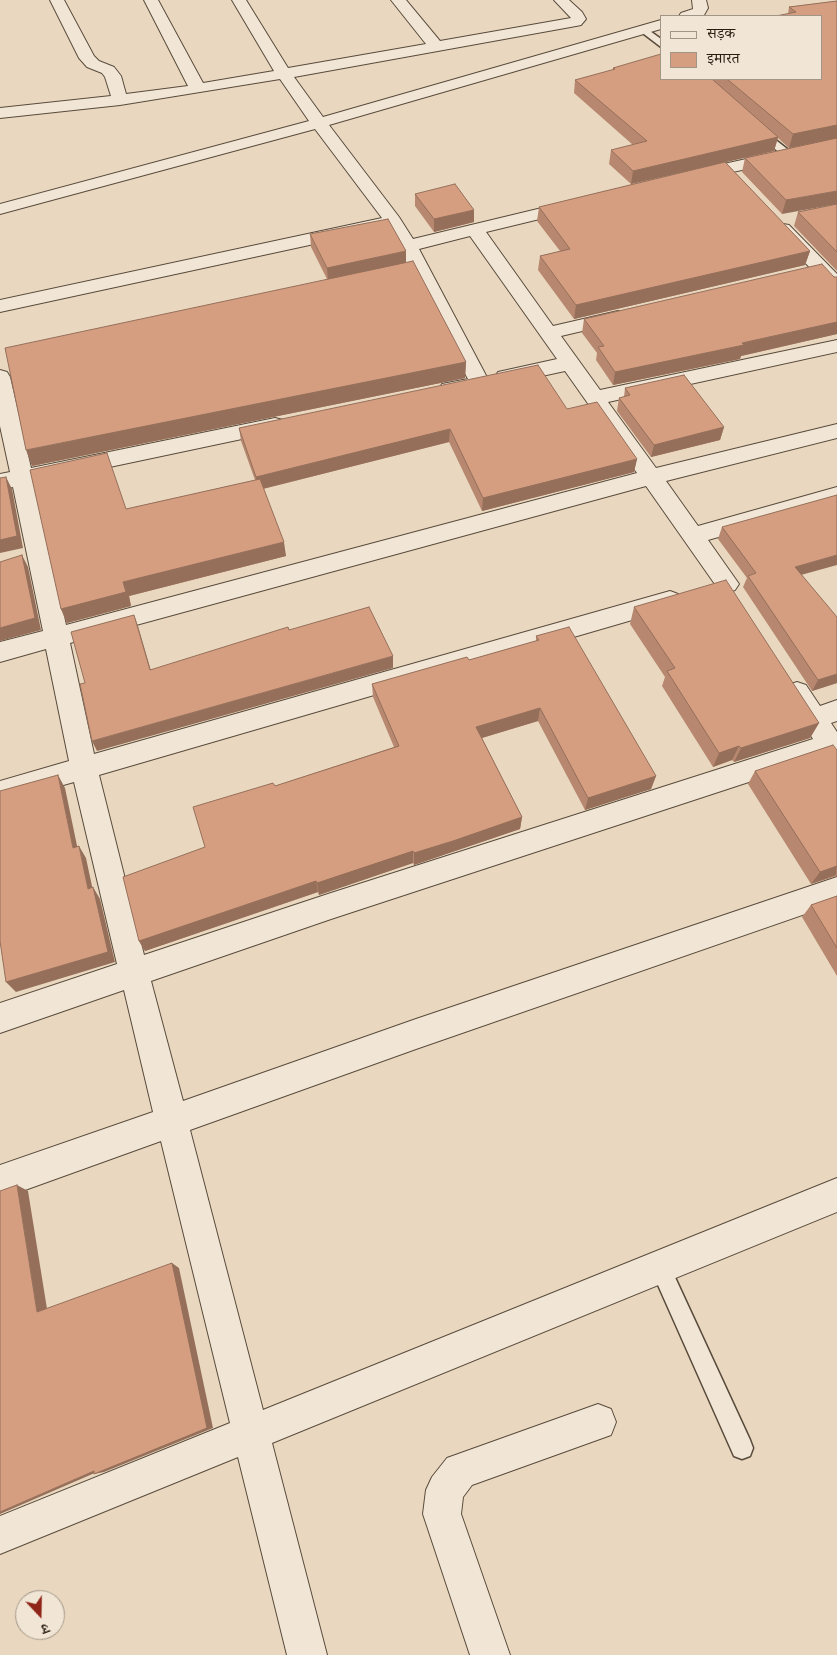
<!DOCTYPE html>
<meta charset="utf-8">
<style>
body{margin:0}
#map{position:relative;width:837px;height:1655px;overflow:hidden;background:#e9d8bf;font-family:Cardo,"Noto Serif Devanagari",serif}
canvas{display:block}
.legend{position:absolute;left:660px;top:15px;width:162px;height:65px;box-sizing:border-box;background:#f1e6d5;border:1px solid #a19587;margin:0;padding:6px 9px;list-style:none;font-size:15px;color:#291c11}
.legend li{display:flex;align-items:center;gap:10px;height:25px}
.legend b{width:25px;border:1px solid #a19587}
.north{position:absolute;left:15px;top:1590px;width:50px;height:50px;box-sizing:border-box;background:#f1e6d5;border:1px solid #a19587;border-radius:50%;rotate:159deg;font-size:14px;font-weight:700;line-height:20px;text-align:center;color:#291c11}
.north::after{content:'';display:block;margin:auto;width:18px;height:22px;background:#8f2418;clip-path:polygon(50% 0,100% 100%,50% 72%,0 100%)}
</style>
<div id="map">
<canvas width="837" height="1655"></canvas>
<ul class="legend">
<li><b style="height:6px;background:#f1e6d5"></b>सड़क</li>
<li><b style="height:14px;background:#d59e81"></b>इमारत</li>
</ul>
<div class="north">उ</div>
</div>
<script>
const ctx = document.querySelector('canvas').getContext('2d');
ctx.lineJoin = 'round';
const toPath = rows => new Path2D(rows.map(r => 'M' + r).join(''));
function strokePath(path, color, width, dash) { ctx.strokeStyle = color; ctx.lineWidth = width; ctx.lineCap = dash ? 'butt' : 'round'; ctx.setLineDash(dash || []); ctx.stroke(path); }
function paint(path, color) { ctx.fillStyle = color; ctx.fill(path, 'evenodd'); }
const service = toPath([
 [643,26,661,39,661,47,640,31,639,29,643,26],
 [759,127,791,152,791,156,783,156,756,132,756,128,759,127],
 [660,1257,667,1260,750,1440,753,1448,750,1456,742,1459,734,1456,650,1267,653,1260,660,1257]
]);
const minor = toPath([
 [50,0,64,0,94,56,99,61,114,67,121,76,126,94,188,86,144,0,158,0,203,83,274,71,232,0,246,0,288,68,426,44,391,0,406,0,440,41,571,18,554,0,569,0,582,12,586,19,581,25,576,26,294,77,323,117,661,20,661,29,329,125,399,217,413,239,575,200,581,201,584,205,581,209,486,232,553,326,618,311,625,313,628,317,625,321,561,336,600,390,837,340,837,352,608,402,656,468,837,424,837,438,666,481,698,526,837,487,837,503,708,540,739,584,735,590,727,593,719,590,646,486,70,643,94,754,670,591,678,594,682,600,678,606,670,609,99,775,144,955,331,893,813,739,784,692,788,685,797,682,806,685,820,706,837,700,837,721,831,723,837,732,837,765,828,762,825,757,331,919,151,981,183,1101,416,1019,837,877,837,903,416,1049,190,1130,263,1410,837,1178,837,1212,272,1443,327,1655,287,1655,238,1457,0,1554,0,1516,230,1423,161,1141,0,1199,0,1165,153,1112,124,990,0,1033,0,1003,117,964,74,782,0,803,0,781,69,761,46,649,0,662,0,642,43,631,13,487,0,490,0,474,10,472,0,426,0,370,7,372,10,377,31,468,275,418,283,420,286,425,283,430,275,432,34,483,66,625,637,473,565,371,505,384,498,382,495,377,498,372,557,359,470,236,419,249,490,383,487,388,449,396,442,394,439,389,442,384,468,379,388,228,0,312,0,300,382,218,315,129,0,214,0,204,309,121,280,79,120,105,0,118,0,108,111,96,105,77,102,73,87,67,79,58,50,0],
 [692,0,706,0,708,8,704,15,679,16,681,13,693,9,692,0],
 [837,139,837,149,692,181,686,180,683,176,686,172,692,171,837,139],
 [783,224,789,225,837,274,837,291,830,289,777,233,774,229,777,225,783,224],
 [598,1404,611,1409,616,1422,611,1435,472,1485,463,1497,461,1514,510,1655,470,1655,423,1514,426,1490,432,1477,447,1458,598,1404]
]);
strokePath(service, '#594b3c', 3);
strokePath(minor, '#594b3c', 2);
paint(service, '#f1e6d5');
paint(minor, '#f1e6d5');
paint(toPath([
 [837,1,837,138,789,148,778,138,774,151,725,162,810,251,805,265,574,319,538,270,540,256,560,251,537,221,539,207,714,165,631,184,609,164,611,150,633,145,574,93,575,80,613,70,613,68,661,79,821,79,788,14,789,7],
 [837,138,782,214,742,172,745,158],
 [415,194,474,210,474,222,434,232,415,206],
 [837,204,837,271,794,226,798,212],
 [310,234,406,263,466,362,465,378,32,466,327,279,311,247],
 [834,277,837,277,837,334,741,356,740,359,613,385,596,360,597,353,582,333,584,319],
 [625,388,724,427,720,440,651,457,617,411,619,398,624,397],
 [567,409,637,459,634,472,482,511,449,442,263,489,286,556,129,596,131,606,67,623,61,609,126,509,255,480,241,441,239,428],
 [722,527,802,575,837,683,812,691,743,587,747,578,718,539],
 [634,607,819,723,810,738,734,762,732,760,713,767,662,686,665,677,630,624],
 [536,636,656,776,651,789,585,810,538,721,482,738,522,817,520,829,452,852,414,865,413,863,319,895,318,892,145,951,139,941,205,847,275,786,394,747,373,697,372,684,469,660,536,641],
 [836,750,837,750,837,876,811,884,748,784,755,771],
 [837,896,837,976,802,917,811,905]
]), '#b7886f');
paint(toPath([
 [837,125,837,138,789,148,793,134],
 [778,137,774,151,631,184,633,171],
 [837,191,837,204,782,214,786,200],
 [474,210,474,222,434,232,434,219],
 [406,251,406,264,328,280,327,268],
 [810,251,805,265,574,319,576,305],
 [837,322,837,334,741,356,740,359,613,385,615,372],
 [466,362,465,378,32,466,26,450],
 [724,427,720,440,651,457,654,445],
 [450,429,449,442,258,490,256,477],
 [637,459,634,472,482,511,483,498],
 [6,477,12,489,23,548,0,553,0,540],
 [284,542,286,556,129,596,131,606,67,623,61,609,123,582],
 [22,555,28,567,41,630,0,641,0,628],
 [837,555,837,565,790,578,795,567],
 [134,615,138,626,154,681,150,670],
 [393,656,393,668,97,751,92,741],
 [837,674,837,683,812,691,818,680],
 [540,708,538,721,475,740,476,727],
 [819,723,810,738,734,762,741,748],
 [739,746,732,760,713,767,719,753],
 [58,775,65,788,80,860,73,848],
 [656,776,651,789,585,810,588,798],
 [522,817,520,829,414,865,414,853],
 [79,846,86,858,95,900,88,889],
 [413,851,413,863,319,895,317,883],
 [837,866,836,875,811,884,820,872],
 [316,881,318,892,145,951,139,941],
 [93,887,100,899,115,962,16,992,6,982],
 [17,1185,28,1191,48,1315,37,1312],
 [172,1263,179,1268,213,1428,104,1472,94,1474],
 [104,1469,0,1514,0,1512,94,1471]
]), '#956f5a');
const building = toPath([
 [837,1,837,125,793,134,727,79,821,79,821,16,776,16,796,12,789,7,837,1],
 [661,54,661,79,712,79,778,137,633,171,611,150,647,141,575,80,615,69,613,68,661,54],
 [837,138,837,191,786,200,745,158,837,138],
 [725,162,810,251,576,305,540,256,570,249,539,207,725,162],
 [455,184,474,210,434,219,415,194,455,184],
 [837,204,837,252,798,212,837,204],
 [388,219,406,251,327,268,310,234,388,219],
 [413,261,466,362,26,450,5,348,413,261],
 [822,264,834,277,837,277,837,322,742,343,744,345,615,372,598,347,604,346,584,319,822,264],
 [538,365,567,409,597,402,637,459,483,498,450,429,256,477,239,428,538,365],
 [684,375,724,427,654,445,619,398,630,395,625,388,684,375],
 [107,453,126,509,260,479,284,542,123,582,126,592,61,609,30,470,107,453],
 [6,477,17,536,0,540,0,478,6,477],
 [837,495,837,555,795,567,837,617,837,674,818,680,748,576,756,573,722,527,837,495],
 [22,555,35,618,0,628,0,562,22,555],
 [726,580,819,723,741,748,739,746,719,753,667,671,675,668,634,607,726,580],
 [369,607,393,656,92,741,80,684,85,683,71,632,134,615,150,670,288,627,289,630,369,607],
 [569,627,656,776,588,798,540,708,476,727,522,817,453,841,414,853,413,851,317,883,316,881,139,941,123,877,205,847,193,807,273,783,275,786,399,746,372,684,467,657,469,660,539,640,536,636,569,627],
 [833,745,837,750,837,866,820,872,755,771,833,745],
 [58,775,73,848,79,846,88,889,93,887,108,952,6,982,0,941,0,791,58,775],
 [837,896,837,948,811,905,837,896],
 [17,1185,37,1312,172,1263,207,1428,94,1474,94,1471,0,1512,0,1191,17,1185]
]);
paint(building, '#d59e81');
strokePath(building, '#956f5a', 1);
</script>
